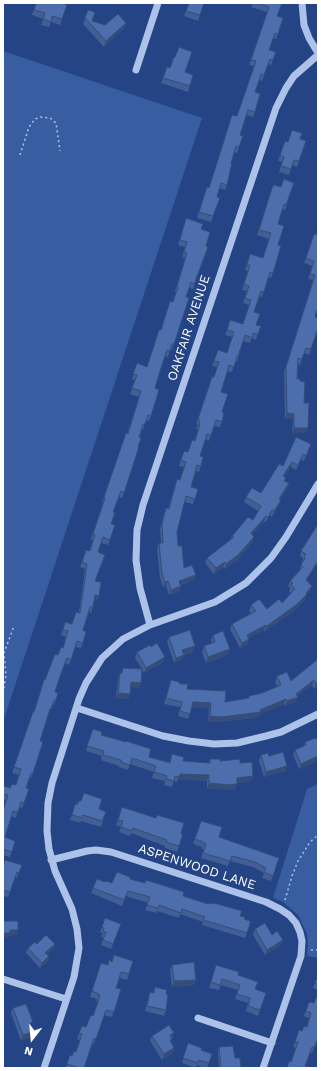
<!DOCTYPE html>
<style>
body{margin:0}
#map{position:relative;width:321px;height:1071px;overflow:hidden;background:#244485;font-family:"Work Sans",sans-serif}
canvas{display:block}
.frame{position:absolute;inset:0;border:4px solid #fff;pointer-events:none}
.north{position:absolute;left:12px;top:1019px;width:40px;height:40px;-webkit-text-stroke:3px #244485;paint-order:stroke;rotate:196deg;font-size:11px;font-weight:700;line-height:16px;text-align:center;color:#fff}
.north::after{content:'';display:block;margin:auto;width:14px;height:18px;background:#fff;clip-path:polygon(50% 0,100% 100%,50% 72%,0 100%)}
</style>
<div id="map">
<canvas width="321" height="1071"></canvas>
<div class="frame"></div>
<div class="north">N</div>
</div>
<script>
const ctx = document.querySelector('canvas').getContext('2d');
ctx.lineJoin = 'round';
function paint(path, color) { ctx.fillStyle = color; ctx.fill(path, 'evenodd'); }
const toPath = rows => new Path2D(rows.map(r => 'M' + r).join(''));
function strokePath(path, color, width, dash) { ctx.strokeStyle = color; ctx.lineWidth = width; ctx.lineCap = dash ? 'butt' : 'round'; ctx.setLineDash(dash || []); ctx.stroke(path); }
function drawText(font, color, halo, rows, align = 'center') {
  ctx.font = font + ' "Work Sans",sans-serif'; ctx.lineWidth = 3; ctx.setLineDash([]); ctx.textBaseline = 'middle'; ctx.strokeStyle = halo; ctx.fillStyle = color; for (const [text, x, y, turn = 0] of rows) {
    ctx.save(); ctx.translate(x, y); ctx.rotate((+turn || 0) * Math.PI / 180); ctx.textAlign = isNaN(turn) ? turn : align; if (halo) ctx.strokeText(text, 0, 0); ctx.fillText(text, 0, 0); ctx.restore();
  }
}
paint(toPath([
 [3,51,202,118,3,722],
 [318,784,318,958,307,956,308,944,307,934,298,915,283,902,273,898,307,789]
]), '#385da1');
strokePath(toPath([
 [20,155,29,127,35,119,41,117,50,118,56,123,60,151],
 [3,693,6,675,4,653,14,626],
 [285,900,292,876,298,861,310,842,318,835],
 [311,950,318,950]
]), '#adc2e8', 1.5, [2, 3]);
strokePath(toPath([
 [302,3,304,25,309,38,318,53],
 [136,70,158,3],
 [150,625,140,588,136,560,137,530,143,505,276,108,286,88,294,76,318,55],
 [77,708,163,736,189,741,214,744,237,743,266,736,281,732,318,714],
 [51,860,87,851,96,850,111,852,266,902,280,909,289,915,296,923,300,932,302,941,301,956,263,1068],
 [3,979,66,999],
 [198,1018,272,1043],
 [44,1068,74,977,79,948,77,929,72,909,55,871,49,849,47,831,48,803,52,783,79,699,86,683,102,658,123,639,150,625,215,602,246,583,271,558,286,537,318,484]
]), '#adc2e8', 7);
paint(toPath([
 [36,3,67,5,60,25,51,22,49,27,41,25,43,19,32,15],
 [189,3,204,3,198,21,184,16],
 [253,3,282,3,277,16,283,18,276,39,273,38,269,50,276,52,271,65,268,64,262,81,259,80,255,92,255,112,253,117,246,115,240,135,239,147,237,153,234,152,231,163,227,185,225,190,219,188,217,197,220,198,211,222,197,218,205,192,209,188,237,116,254,66,249,65,267,12,251,7],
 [88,10,92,21,105,25,124,28,104,47,83,24],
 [167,67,193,75,188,92,161,83],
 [300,139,306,141,297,167,292,165,289,175,279,172,282,162,278,161,285,141,288,142],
 [294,183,285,210,282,209,278,224,278,245,273,273,271,278,268,277,262,297,259,296,254,312,258,334,256,340,252,338,250,343,243,341,237,362,235,361,232,372,228,371,221,392,222,422,220,427,214,426,209,441,205,439,200,456,203,457,199,472,196,471,191,487,198,489,193,504,184,502,177,532,178,546,184,568,196,575,194,580,181,585,181,586,179,592,169,595,166,586,163,587,160,578,157,549,159,543,161,543,160,529,164,514,166,508,168,509,177,479,180,480,184,467,179,466,182,456,187,452,194,441,198,430,196,429,198,425,196,424,212,377,214,377,217,367,212,366,218,350,227,353,232,337,225,335,230,320,243,324,249,305,243,303,247,291,242,290,248,271,245,270,250,254,263,258,269,239,257,235,270,193,281,187],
 [186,218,201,229,206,246,208,247,193,289,189,288,186,297,189,298,172,350,170,349,168,357,165,356,155,388,151,416,149,421,146,420,143,430,142,429,124,493,122,498,119,497,113,512,111,524,110,540,108,545,101,543,98,552,95,581,99,596,97,601,94,601,93,607,91,613,89,612,83,630,83,643,81,648,75,647,69,665,65,663,59,678,55,692,56,700,54,705,52,705,49,714,48,714,40,741,33,773,31,778,29,778,26,788,24,803,22,808,19,807,16,818,11,816,5,837,15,841,10,857,3,855,3,810,6,801,3,800,3,788,10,788,16,785,19,775,12,773,33,712,34,712,44,680,45,680,58,655,63,648,66,637,61,635,65,622,72,624,79,612,85,569,80,567,86,550,89,551,93,540,91,539,103,503,102,503,126,433,127,434,139,397,130,394,135,380,132,379,137,363,147,367,161,330,173,302,176,292,175,292,185,258,182,257,185,247,178,245],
 [314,234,315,317,318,328,309,355,304,353,300,365,298,364,297,379,300,381,304,403,306,433,292,433,293,419,285,419,284,372,313,280,308,279,312,266,304,263],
 [311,444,304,461,301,460,296,470,291,467,284,477,287,489,280,499,281,500,279,505,272,517,270,515,266,522,264,521,252,535,254,537,252,542,237,560,225,569,223,567,214,574,205,563,207,558,230,540,232,536,253,520,258,511,244,502,246,497,261,493,283,466],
 [318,524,307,581,310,591,306,595,305,599,294,611,265,631,264,630,248,638,249,639,247,645,240,648,230,629,232,624,251,613,249,611,251,605,267,609,282,603,291,593,289,591,290,588,288,586,290,581,299,571,301,565,302,563,303,558,300,556,301,551],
 [213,635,228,655,206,663,202,652,204,646,212,643,211,640],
 [169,637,195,646,193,652,184,655,182,660,174,663,167,642],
 [137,652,163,662,144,673,142,670,141,683,139,688,131,687,130,694,128,699,116,698,118,678,120,673,121,673,123,668,142,669,135,658],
 [318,659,318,686,314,689,312,685,297,696,296,702,285,706,284,704,260,714,259,717,220,722,208,722,209,708,192,707,188,719,178,716,180,707,164,704,171,680,180,684,187,689,225,702,248,698,249,696,262,693,278,687,275,682,277,676,291,681],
 [91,735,101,735,149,757,170,762,172,754,183,761,209,763,210,759,220,761,240,763,253,776,251,781,237,783,235,790,227,790,207,788,207,781,178,779,177,782,174,781,172,787,164,785,165,781,152,778,154,772,130,764,128,770,119,767,119,766,101,760,102,756,86,751],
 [318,737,318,761,299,769,293,755,295,750,304,746,305,742,315,739],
 [261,755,269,756,287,766,285,771,264,777,259,761],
 [75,804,99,809,106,812,101,827,81,821,80,823,70,820],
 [122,807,183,834,177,852,165,848,165,846,131,833,130,836,119,832,121,827,116,825],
 [199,826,219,837,279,858,271,881,262,878,264,873,253,867,230,861,228,866,201,858,204,849,202,849,202,847,193,844],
 [3,865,22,865,17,878,15,878,8,897,3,896],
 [97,879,105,882,112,883,130,879,207,904,208,903,240,916,250,924,245,938,202,925,203,922,180,914,179,918,157,911,156,913,145,910,148,903,126,896,122,906,91,893],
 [105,918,121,924,111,949,101,945,104,937,101,937,103,933,100,932],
 [255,929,272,935,281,945,265,955,253,935],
 [37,944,55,944,53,949,47,954,49,956,47,962,40,968,26,953,28,948],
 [101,963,129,974,127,980,120,978,116,988,121,989,112,1017,104,1015,94,1044,92,1044,84,1068,66,1068,70,1055,72,1056,76,1052,80,1040,77,1039,82,1026,86,1027,93,1016,98,1002,96,1001,97,999,90,997],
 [172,965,196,980,194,985,172,987,170,970],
 [216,965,238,975,255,989,266,993,258,1016,246,1011,248,1003,235,999,238,990,221,985,219,990,209,988],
 [318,974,318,990,313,988],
 [155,987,166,1010,164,1016,145,1011,150,992,153,992],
 [309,1002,318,1038,312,1053,293,1047,299,1030,302,1031,307,1027,309,1018,304,1016],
 [13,1008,31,1026,31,1037,21,1041,11,1013],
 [174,1033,171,1042,174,1048,173,1053,162,1060,150,1041,152,1036],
 [188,1043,201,1050,212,1054,207,1068,205,1068,197,1065,196,1068,182,1063],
 [219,1047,235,1058,241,1068,219,1068,218,1052]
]), '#415f94');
paint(toPath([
 [126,23,124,28,104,47,106,41],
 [287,413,294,414,293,419,285,419],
 [294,428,308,428,306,433,292,433],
 [292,462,291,467,281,482,283,476],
 [289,483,287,489,277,504,279,499],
 [281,500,279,505,272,517,274,511],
 [272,510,270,515,266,522,268,517],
 [266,516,264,521,249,539,251,533],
 [254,537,252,542,237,560,225,569,226,564],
 [318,561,318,563,304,585,306,580],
 [225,562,223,567,214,574,216,568],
 [196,575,194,580,177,586,179,581],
 [168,581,166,586,163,587,165,582],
 [181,586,179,592,169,595,171,590],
 [312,586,310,591,306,595,305,599,294,611,265,631,267,626,306,593],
 [95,595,99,596,97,601,93,601],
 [266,625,264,630,245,640,247,635],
 [249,639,247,645,240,648,242,643],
 [195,646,193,652,180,656,182,650],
 [230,649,228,655,206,663,208,657],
 [184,655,182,660,174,663,176,658],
 [165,657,163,662,144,673,146,668],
 [314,680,312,685,296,697,298,697,296,702,285,706,287,701],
 [131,682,141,683,139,688,130,687],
 [318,682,318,686,314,689,316,683],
 [118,693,130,694,128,699,116,698],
 [286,699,284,704,260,714,259,717,220,722,208,722,210,716,260,710],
 [193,702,211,703,209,708,191,707],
 [318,756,318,761,299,769,301,764],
 [287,766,285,771,264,777,266,772],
 [180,774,209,775,207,781,178,779],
 [253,776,251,781,235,783,237,778],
 [209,783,237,784,235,790,227,790,207,788],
 [10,930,18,930,17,935,9,936,8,938,3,938,3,934,4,933],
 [283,940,281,945,265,955,267,950],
 [55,944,53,949,43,958,45,953],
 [49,956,47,962,40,968,42,963],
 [196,980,194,985,172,987,174,981],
 [33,1032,31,1037,21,1041,23,1035],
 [174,1033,172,1038,168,1041,170,1035],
 [174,1048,173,1053,162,1060,164,1054]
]), '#354d78');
const building = toPath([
 [36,3,62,3,67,5,62,19,52,16,51,22,43,19,45,13,34,10,36,3],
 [189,3,204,3,200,15,186,11,189,3],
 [257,3,282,3,277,16,283,18,278,34,275,33,269,50,276,52,273,60,270,59,264,75,261,74,255,92,260,94,255,112,248,110,240,135,243,136,239,147,236,146,231,163,232,163,227,185,221,183,217,197,220,198,213,216,199,212,207,187,209,188,232,115,237,116,256,61,251,60,269,7,257,3],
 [88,10,95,12,92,21,105,25,118,14,126,23,106,41,85,18,88,10],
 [179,47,192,52,185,72,193,75,190,86,163,78,167,67,170,68,174,57,175,57,179,47],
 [292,130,302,133,300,139,306,141,299,161,294,160,291,169,281,166,284,157,280,155,285,141,288,142,292,130],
 [284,179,294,183,286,205,284,204,278,224,284,226,278,245,281,246,273,273,270,272,264,292,261,291,254,312,260,314,256,325,261,326,258,334,253,333,252,338,245,335,238,356,237,356,234,367,229,365,221,392,228,394,222,412,224,413,222,422,216,420,211,435,207,434,200,456,203,457,201,466,197,465,191,487,198,489,195,499,186,496,177,532,178,546,182,546,184,568,192,565,196,575,179,581,181,586,171,590,168,581,165,582,162,573,159,543,163,543,162,524,166,508,169,509,177,479,180,480,186,462,181,460,184,451,188,452,192,440,195,441,200,424,198,424,200,420,198,419,212,377,214,377,219,362,214,361,218,350,227,353,234,332,227,330,230,320,243,324,251,300,245,298,249,286,244,284,250,265,247,265,250,254,263,258,271,233,259,230,272,188,274,185,281,187,284,179],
 [186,218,203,224,201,229,210,232,206,246,208,247,194,284,191,282,186,297,189,298,174,344,172,344,170,351,167,350,160,371,155,388,159,390,151,416,148,415,145,424,143,424,139,437,141,438,138,447,139,447,124,493,121,491,113,512,115,513,111,524,115,525,110,540,103,537,98,552,105,555,95,581,101,582,99,596,95,595,93,607,90,607,83,630,86,632,83,643,77,641,71,660,67,658,60,676,55,692,58,693,56,700,54,700,51,709,50,709,40,741,43,742,33,773,31,773,26,788,29,789,24,803,21,802,18,812,13,811,5,837,15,841,12,852,3,849,3,811,8,795,3,794,3,788,4,786,10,788,12,784,16,785,21,769,14,767,33,712,34,712,44,680,45,680,55,654,58,655,61,647,63,648,68,631,63,630,65,622,72,624,76,612,80,613,87,564,82,562,86,550,90,551,95,535,93,534,105,498,104,497,126,433,128,434,141,391,132,388,137,375,133,374,137,363,147,367,159,330,161,330,170,301,173,302,178,287,177,286,187,253,184,252,187,242,180,240,186,218],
 [314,234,318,235,318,307,315,317,318,318,318,328,311,349,306,348,302,359,298,358,297,379,300,379,300,381,305,382,304,403,309,403,308,428,294,428,294,414,287,413,286,367,315,275,310,274,314,261,306,258,314,234],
 [296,437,311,444,306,456,303,454,298,465,292,462,283,476,286,478,284,481,289,483,279,499,281,500,274,511,272,510,268,517,266,516,251,533,254,537,238,555,226,564,225,562,216,568,207,558,234,537,232,536,248,517,253,520,261,506,246,497,252,488,261,493,279,464,283,466,296,437],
 [318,524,318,561,306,580,312,586,306,593,307,594,296,605,267,626,266,625,247,635,249,639,242,643,232,624,256,611,251,605,259,599,267,609,279,599,282,603,295,589,291,585,293,583,290,581,303,567,301,565,305,558,304,557,306,554,301,551,318,524],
 [190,630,195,646,182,650,184,655,176,658,169,637,190,630],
 [223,631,230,649,208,657,204,646,215,642,213,635,223,631],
 [157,643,165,657,146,668,137,652,150,645,151,647,157,643],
 [318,659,318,682,316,683,314,680,296,694,298,697,287,701,286,699,260,710,261,712,222,717,210,716,211,703,193,702,190,714,180,711,182,702,166,698,171,680,179,682,180,684,188,684,187,689,226,691,225,702,249,698,249,696,262,693,281,685,277,676,287,672,291,681,318,659],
 [123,668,142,669,141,683,131,682,130,694,118,693,120,673,122,673,123,668],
 [93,729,102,732,101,735,126,742,126,741,151,749,149,757,170,763,172,754,184,757,183,761,210,763,210,759,220,759,220,761,240,759,240,763,252,762,253,776,237,778,237,784,229,785,209,783,209,775,180,774,179,777,175,776,174,781,166,779,167,776,154,772,156,766,132,758,130,765,121,762,121,760,103,755,104,751,87,746,93,729],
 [318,737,318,756,301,764,295,750,306,745,305,742,315,738,315,739,318,737],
 [283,752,287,766,266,772,261,755,268,753,269,756,283,752],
 [84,793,102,799,99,809,106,812,102,821,83,815,82,818,72,815,75,804,77,805,79,801,81,801,84,793],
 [122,807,156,818,157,815,184,823,181,834,183,834,179,846,166,842,167,840,133,828,132,831,121,827,123,821,118,820,122,807],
 [201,821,222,827,219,837,279,858,273,876,264,872,266,868,255,862,232,856,230,861,203,853,206,844,204,843,204,842,195,839,201,821],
 [5,860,22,865,19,873,17,872,10,892,3,890,3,866,5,860],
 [117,872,130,877,130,879,145,883,146,880,184,892,183,896,208,904,208,903,214,904,214,903,242,911,240,916,245,917,244,919,250,921,250,924,247,933,203,920,205,917,182,909,181,913,159,905,158,908,147,905,150,897,128,891,124,900,93,888,97,879,105,882,106,881,112,883,117,872],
 [105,918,121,924,113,944,103,940,106,932,103,931,104,928,102,927,105,918],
 [3,921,18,921,18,930,10,930,10,933,4,933,4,934,3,934,3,921],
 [265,923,272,935,277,931,283,940,267,950,255,929,265,923],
 [46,935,55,944,45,953,49,956,42,963,28,948,35,942,37,944,46,935],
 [114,955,133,961,129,974,121,972,116,988,121,989,114,1012,106,1010,96,1039,94,1038,84,1068,80,1068,67,1064,70,1055,72,1056,74,1051,76,1052,82,1034,79,1033,82,1026,86,1027,91,1015,93,1016,100,996,98,996,99,994,92,991,101,963,108,965,109,960,112,962,114,955],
 [194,962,196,980,174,981,172,965,194,962],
 [216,965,239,972,238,975,258,982,255,989,266,993,260,1010,248,1006,250,998,237,994,240,985,222,979,220,985,211,982,216,965],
 [318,974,318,984,315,983,318,974],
 [155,987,167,990,166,994,168,995,166,1010,147,1006,150,992,154,993,155,987],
 [318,996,318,1038,314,1048,312,1047,305,1066,308,1067,307,1068,287,1068,289,1061,291,1062,298,1042,295,1042,299,1030,302,1031,304,1026,307,1027,311,1013,306,1011,309,1002,314,1003,316,998,317,998,318,996],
 [26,1004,33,1022,30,1023,33,1032,23,1035,13,1008,26,1004],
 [169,1025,174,1033,170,1035,172,1039,170,1040,174,1048,164,1054,152,1036,169,1025],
 [188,1043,202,1048,201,1050,212,1054,209,1063,198,1060,198,1063,183,1058,188,1043],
 [233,1046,235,1058,240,1058,241,1068,221,1068,219,1047,233,1046]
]);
paint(building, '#4c6eac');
strokePath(building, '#354d78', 1);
drawText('13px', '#fff', '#244485', [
 ["OAKFAIR AVENUE",189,328,-72],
 ["ASPENWOOD LANE",197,867,18]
]);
</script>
